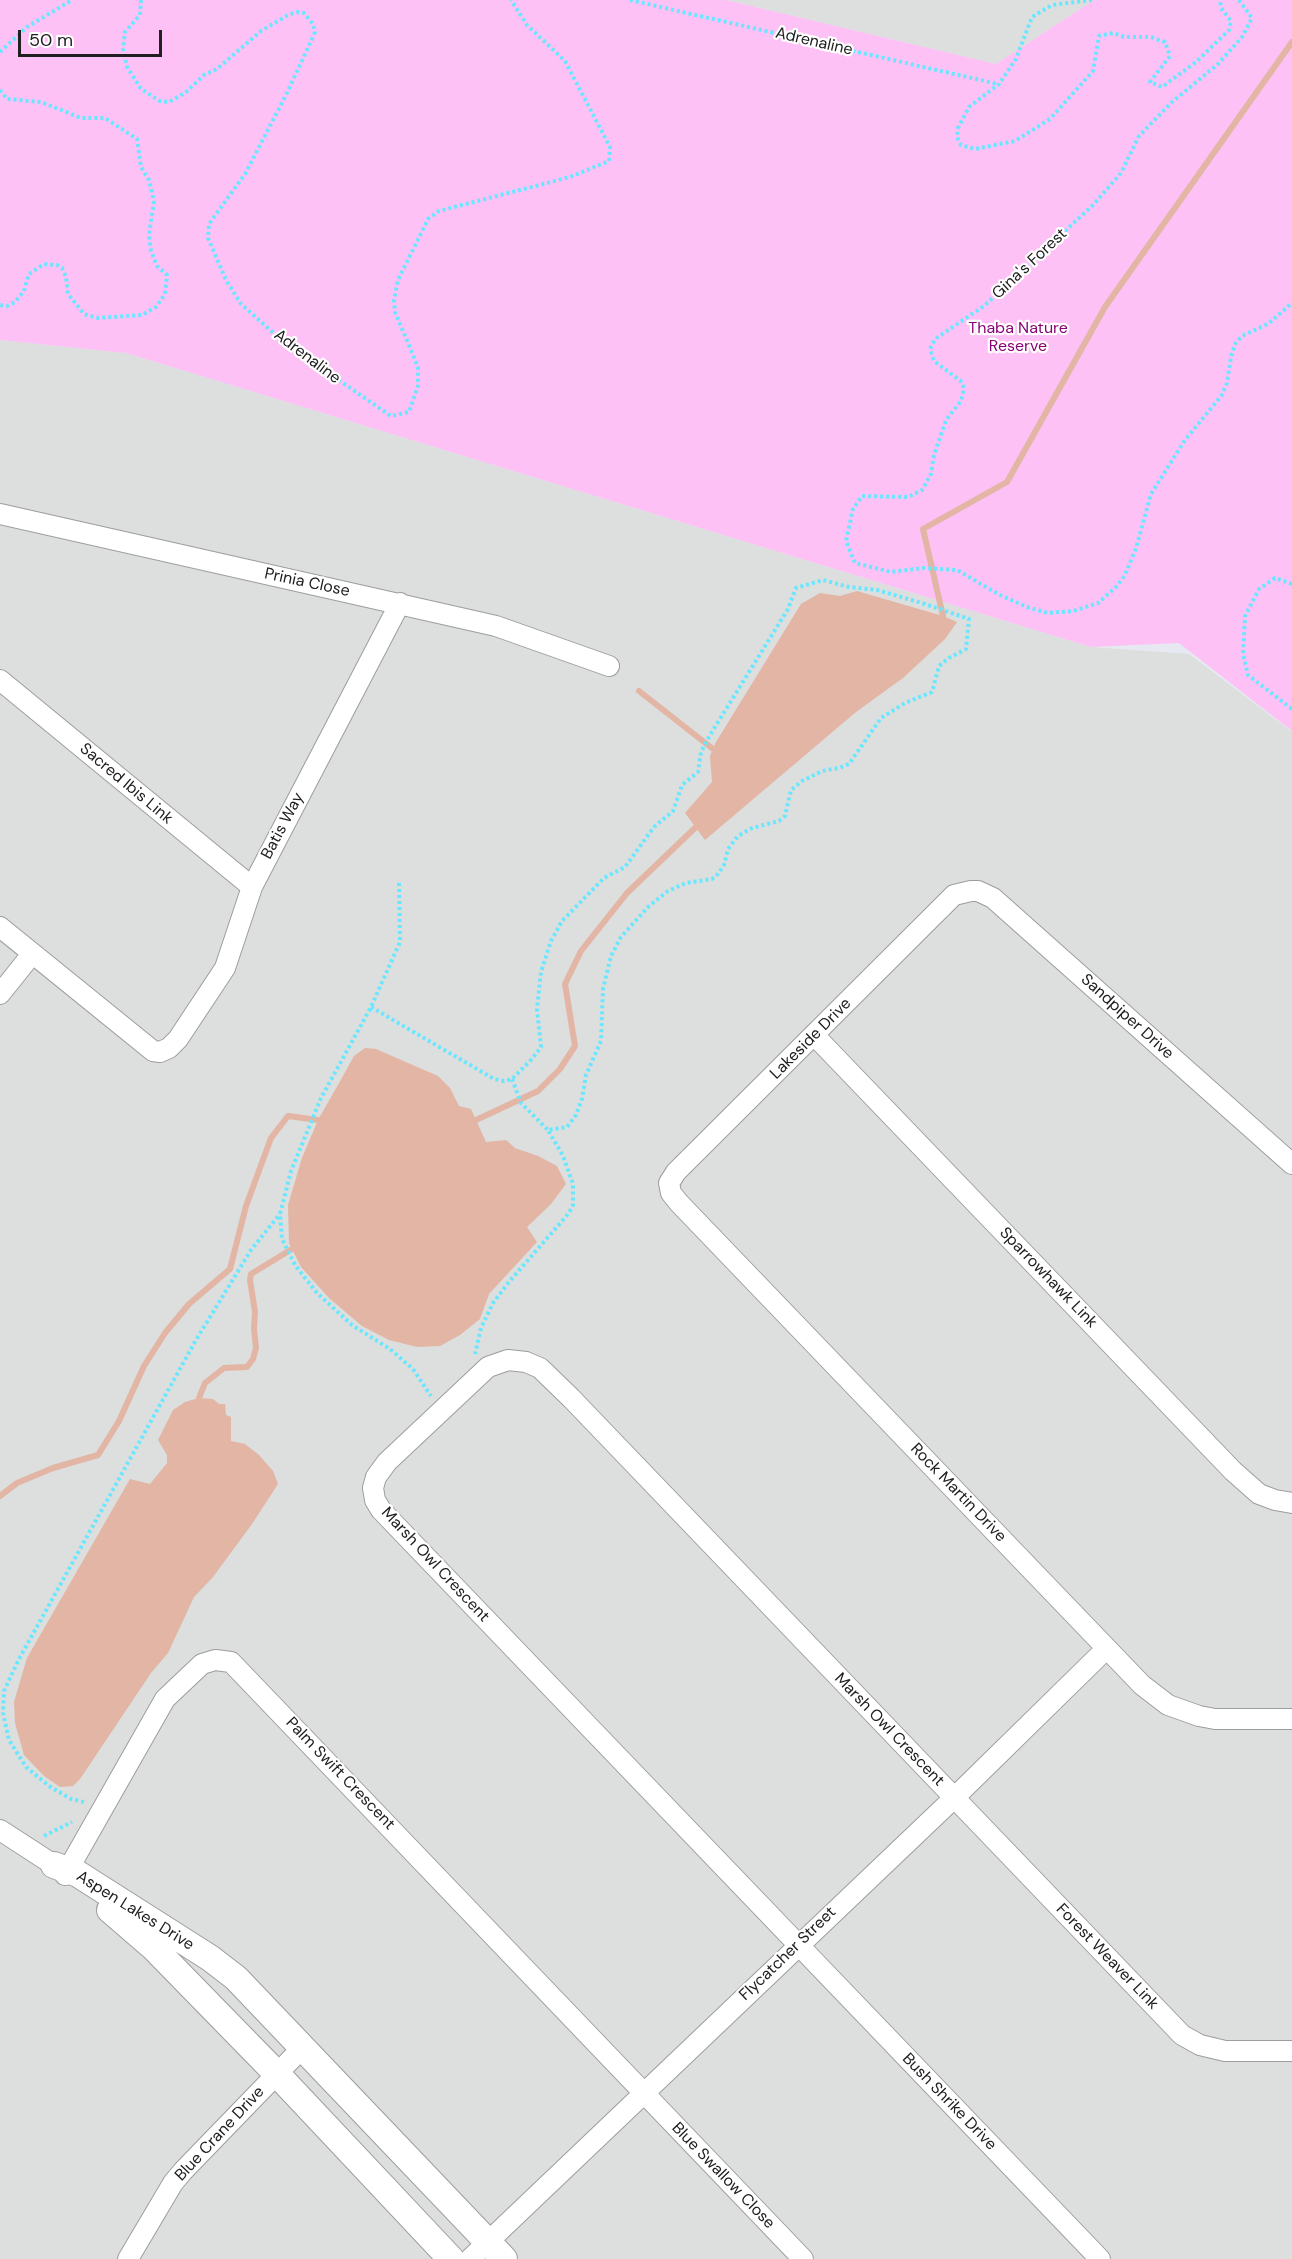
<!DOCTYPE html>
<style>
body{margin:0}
#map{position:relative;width:1292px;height:2259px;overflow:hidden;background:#e6e9f1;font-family:"DM Sans",sans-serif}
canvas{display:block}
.scale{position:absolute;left:18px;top:30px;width:144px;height:27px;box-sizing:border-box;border:3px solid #202020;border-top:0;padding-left:8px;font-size:18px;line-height:21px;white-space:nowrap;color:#202020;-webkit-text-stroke:4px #fff;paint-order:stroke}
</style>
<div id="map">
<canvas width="1292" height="2259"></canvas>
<div class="scale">50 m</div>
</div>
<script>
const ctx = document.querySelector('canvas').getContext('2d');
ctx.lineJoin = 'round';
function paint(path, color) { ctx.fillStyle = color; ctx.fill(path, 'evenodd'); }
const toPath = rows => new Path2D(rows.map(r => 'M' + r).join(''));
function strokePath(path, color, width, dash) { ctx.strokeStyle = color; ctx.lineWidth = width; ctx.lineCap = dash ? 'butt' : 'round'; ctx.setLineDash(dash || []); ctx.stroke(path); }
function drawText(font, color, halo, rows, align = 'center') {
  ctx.font = font + ' "DM Sans",sans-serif'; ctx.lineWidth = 4.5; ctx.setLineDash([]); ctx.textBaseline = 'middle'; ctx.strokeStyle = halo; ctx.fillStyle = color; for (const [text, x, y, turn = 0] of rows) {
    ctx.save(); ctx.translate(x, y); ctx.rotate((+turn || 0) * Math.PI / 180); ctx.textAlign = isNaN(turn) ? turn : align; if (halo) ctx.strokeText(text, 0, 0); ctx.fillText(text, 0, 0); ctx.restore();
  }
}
paint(toPath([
 [726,0,1094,0,996,64],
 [0,340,126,353,1091,647,1189,654,1292,732,1292,2259,0,2259]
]), '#dddede');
paint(toPath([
 [0,0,726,0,996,64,1094,0,1292,0,1292,731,1179,643,1091,647,126,353,0,340]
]), '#fdc1f5');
paint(toPath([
 [857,591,943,616,957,622,945,639,903,678,856,712,705,840,685,813,712,782,710,756,716,742,801,604,820,593,840,596],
 [365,1048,376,1049,438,1076,450,1088,459,1106,471,1109,486,1142,506,1140,515,1148,538,1156,557,1166,566,1184,551,1204,527,1227,537,1242,489,1294,480,1319,460,1335,440,1346,417,1347,389,1340,362,1326,329,1298,301,1267,289,1243,288,1205,302,1158,318,1120,343,1076,354,1056],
 [199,1398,213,1399,219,1404,225,1404,226,1415,231,1417,231,1441,245,1444,259,1455,273,1471,278,1484,252,1524,213,1577,194,1597,168,1653,151,1673,80,1779,73,1786,60,1787,44,1776,24,1755,15,1723,14,1702,27,1658,130,1479,150,1484,167,1463,167,1455,158,1440,173,1410,185,1402]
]), '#e2b5a4');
strokePath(toPath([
 [943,616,923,529,1007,482,1105,307,1292,42],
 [639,691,713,749],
 [476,1120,538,1091,560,1069,575,1046,565,984,581,951,627,893,696,827],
 [199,1398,205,1383,224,1368,247,1367,253,1359,256,1348,254,1329,255,1312,250,1280,251,1274,292,1249],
 [0,1496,17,1483,53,1468,98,1455,119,1421,144,1366,165,1333,189,1304,230,1269,246,1206,271,1138,288,1116,318,1120]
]), '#e2b5a4', 6);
const minor = toPath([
 [0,514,496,626,609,666],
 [0,680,252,887],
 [0,927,153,1051,160,1052,169,1048,178,1039,225,968,252,887,400,603],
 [0,994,32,954],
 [814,1035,1233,1471,1259,1494,1275,1500,1292,1503],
 [1292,1164,993,898,978,891,971,891,954,895,676,1172,669,1183,671,1193,679,1203,1142,1685,1168,1705,1199,1716,1215,1719,1292,1719],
 [0,1830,54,1865],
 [65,1875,165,1699,202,1664,215,1660,231,1662,803,2259],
 [128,2259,173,2183,183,2171,303,2047],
 [470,2259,954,1798,1106,1649],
 [1100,2259,381,1510,375,1500,373,1488,376,1477,387,1462,488,1367,508,1360,526,1362,540,1368,571,1398,1182,2035,1200,2045,1225,2051,1292,2051]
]);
const tertiary = toPath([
 [54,1865,78,1874,210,1958,236,1978,504,2259],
 [110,1910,154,1948,277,2074,451,2259]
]);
strokePath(minor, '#9d9d9d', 22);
strokePath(tertiary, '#9d9d9d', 28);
strokePath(toPath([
 [141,0,140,15,125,32,123,49,127,67,141,89,160,101,169,102,185,93,204,75,217,69,261,31,288,15,298,12,304,13,313,24,315,32,312,39,286,95,245,174,209,224,208,238,226,280,241,304,286,344,391,416,409,412,418,386,418,367,395,312,394,300,398,280,428,219,439,211,570,177,609,161,610,147,565,61,527,25,511,0],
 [630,0,998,84],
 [1092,0,1052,5,1032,17,1016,59,999,84,969,107,958,128,957,137,961,145,975,149,1015,141,1050,119,1093,71,1099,36,1113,33,1124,37,1151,37,1165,42,1170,56,1150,82,1162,87,1196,62,1229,30,1231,21,1221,8,1220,0],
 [1239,0,1252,18,1242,37,1218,64,1172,102,1139,136,1121,173,1093,205,984,306,935,339,930,349,934,361,962,382,964,389,961,401,946,420,934,455,931,474,922,490,908,497,862,496,853,509,846,541,855,563,891,572,924,568,957,570,1000,595,1027,607,1048,613,1073,611,1098,603,1117,586,1125,575,1136,548,1151,494,1185,440,1222,395,1227,383,1231,357,1235,344,1242,336,1268,324,1292,303],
 [0,52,27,27,72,0],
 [0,90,7,99,41,102,81,118,105,118,137,139,141,167,149,180,154,201,149,235,151,251,157,266,167,275,165,294,156,307,142,315,98,318,84,314,68,294,66,277,62,268,57,265,44,264,29,274,24,291,15,302,7,306,0,305],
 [1292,584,1275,578,1259,589,1245,616,1243,654,1248,675,1292,709],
 [399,883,400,942,371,1007,321,1098,291,1171,280,1214,282,1239,295,1265,317,1293,352,1325,390,1349,413,1369,431,1396],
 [371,1007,494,1079,504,1081,512,1079,532,1059,541,1047,537,1009,541,972,551,941,562,921,604,878,625,867,654,827,673,811,682,785,698,772,701,752,710,735,788,609,796,588,823,580,849,587,877,590,925,604,969,619,966,649,949,658,939,666,932,692,905,703,881,718,849,764,839,768,822,771,802,781,791,790,785,816,779,821,752,828,738,836,728,849,724,865,718,874,712,879,686,883,668,891,649,906,621,937,611,956,603,989,601,1041,586,1075,582,1099,576,1115,567,1127,548,1130,563,1156,573,1184,573,1205,569,1213,509,1282,493,1303,481,1328,475,1354],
 [512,1079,521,1103,548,1130],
 [84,1802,71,1799,49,1786,26,1767,9,1740,3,1713,4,1691,19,1659,196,1340,251,1250,280,1214],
 [44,1836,72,1822]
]), '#69e7ff', 4, [3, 3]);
strokePath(minor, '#fff', 20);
strokePath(tertiary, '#fff', 26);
drawText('16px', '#202020', '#fff', [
 ["Adrenaline",814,42,13],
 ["Gina's Forest",1030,264,-43],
 ["Adrenaline",307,357,37],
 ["Prinia Close",307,583,12],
 ["Sacred Ibis Link",126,784,40],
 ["Batis Way",283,826,-62],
 ["Sandpiper Drive",1127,1017,42],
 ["Lakeside Drive",811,1039,-45],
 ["Sparrowhawk Link",1048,1278,46],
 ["Rock Martin Drive",958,1493,46],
 ["Marsh Owl Crescent",435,1565,47],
 ["Marsh Owl Crescent",889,1730,46],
 ["Palm Swift Crescent",340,1774,46],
 ["Aspen Lakes Drive",135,1911,32],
 ["Flycatcher Street",788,1954,-44],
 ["Forest Weaver Link",1107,1957,46],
 ["Bush Shrike Drive",949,2102,46],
 ["Blue Crane Drive",220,2134,-47],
 ["Blue Swallow Close",723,2176,46]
]);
drawText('16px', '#880476', '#fff', [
 ["Thaba Nature",1018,329],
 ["Reserve",1018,347]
]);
</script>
